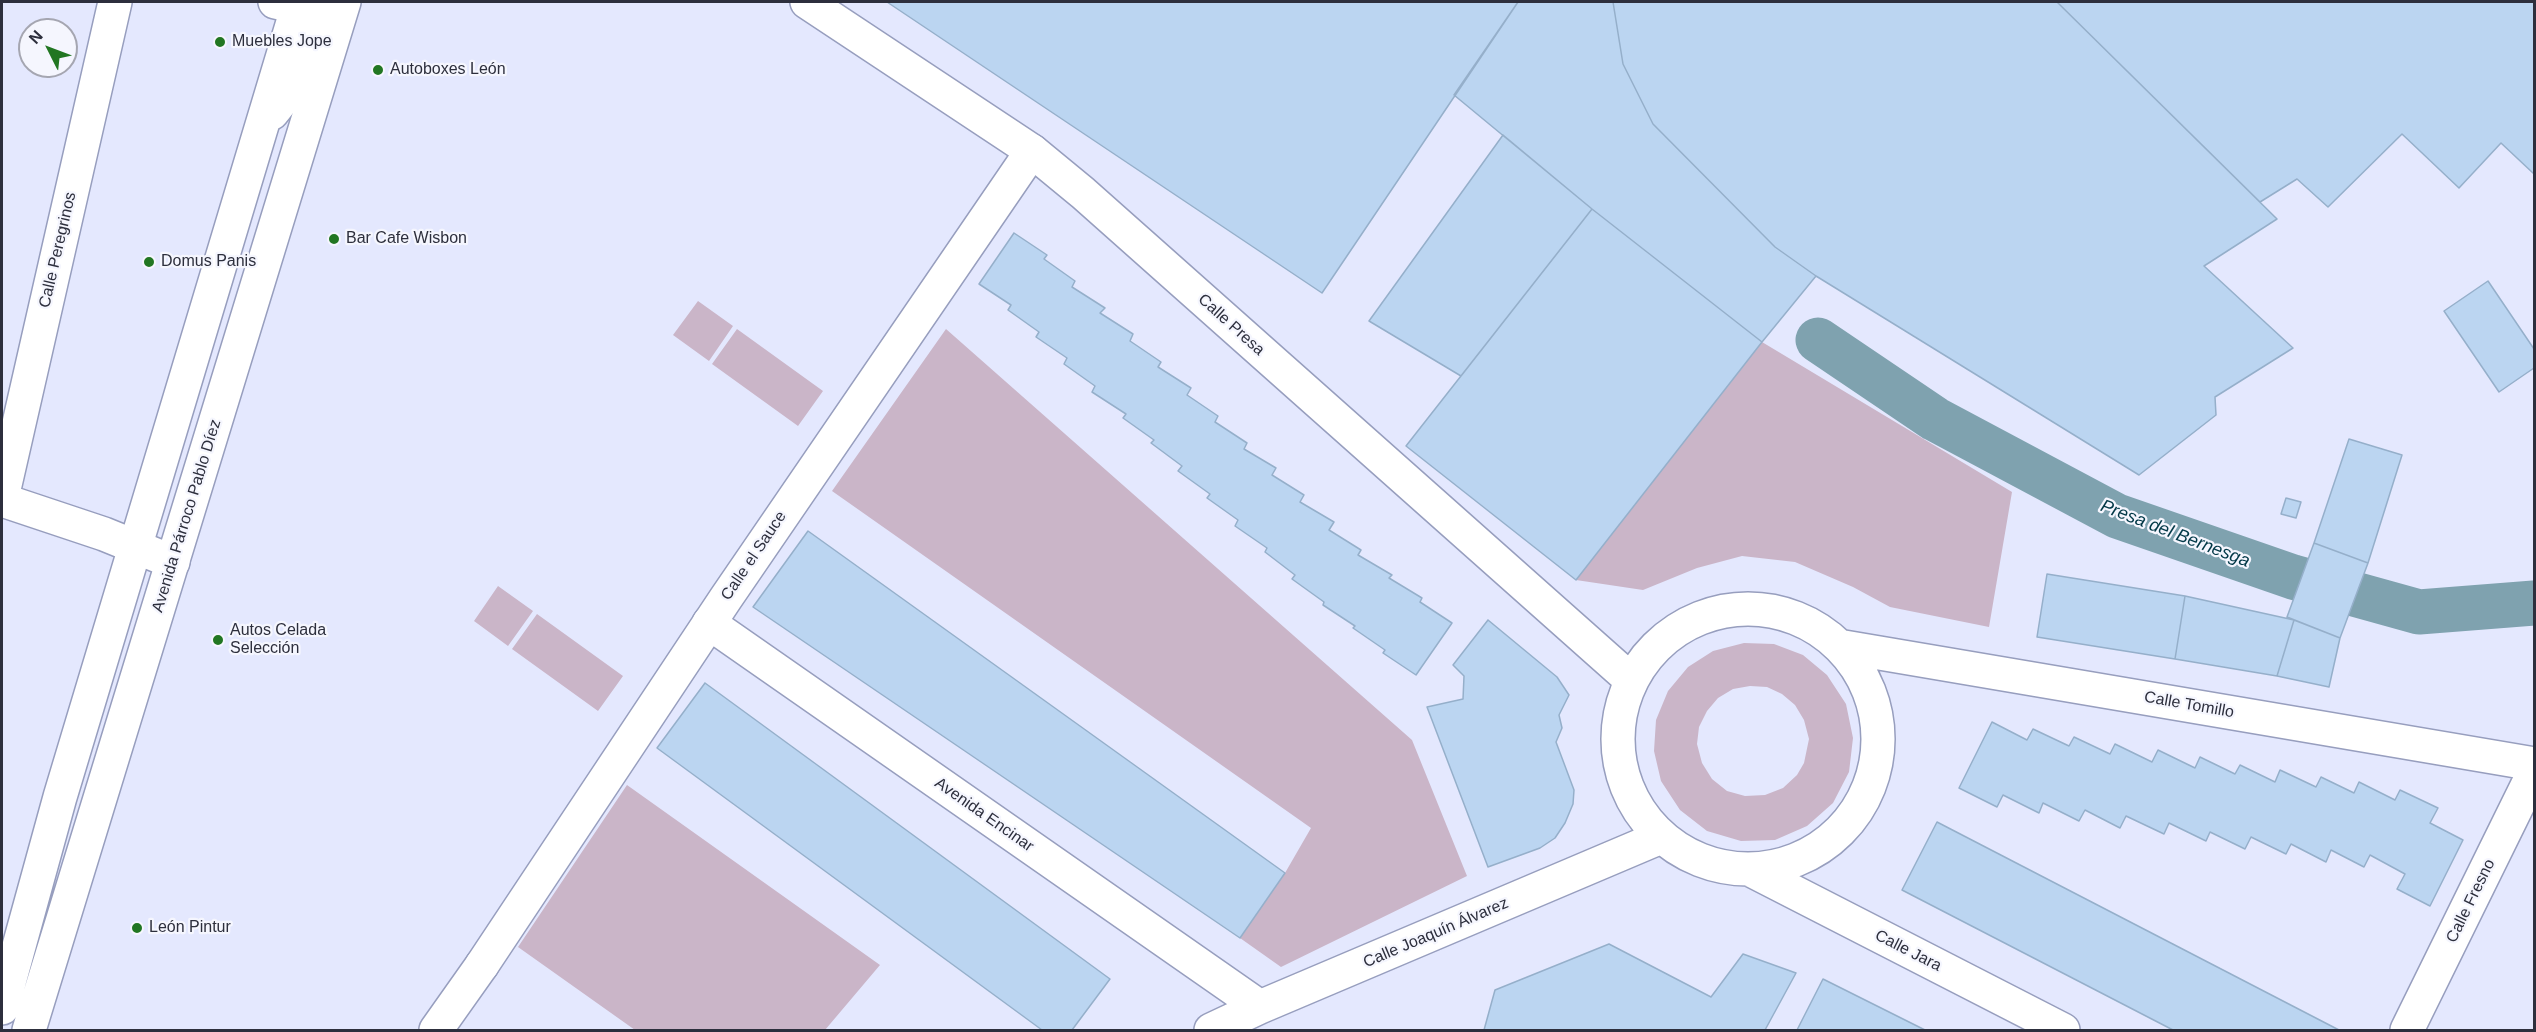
<!DOCTYPE html>
<meta charset="utf-8">
<style>
body{margin:0}
#map{position:relative;width:2536px;height:1032px;overflow:hidden;background:#e4e8fe;font-family:Helvetica,sans-serif}
canvas{display:block}
.frame{position:absolute;inset:0;border:3px solid #2d2f3d;pointer-events:none}
.north{position:absolute;left:18px;top:18px;width:60px;height:60px;box-sizing:border-box;background:#f5f6fe;border:2px solid #a5a6b1;border-radius:50%;rotate:312deg;font-size:16px;font-weight:700;line-height:24px;text-align:center;color:#2d2f3d}
.north::after{content:'';display:block;margin:auto;width:21px;height:27px;background:#217622;clip-path:polygon(50% 0,100% 100%,50% 72%,0 100%)}
</style>
<div id="map">
<canvas width="2536" height="1032"></canvas>
<div class="frame"></div>
<div class="north">N</div>
</div>
<script>
const ctx = document.querySelector('canvas').getContext('2d');
ctx.lineJoin = 'round';
function paint(path, color) { ctx.fillStyle = color; ctx.fill(path, 'evenodd'); }
const toPath = rows => new Path2D(rows.map(r => 'M' + r).join(''));
function strokePath(path, color, width, dash) { ctx.strokeStyle = color; ctx.lineWidth = width; ctx.lineCap = dash ? 'butt' : 'round'; ctx.setLineDash(dash || []); ctx.stroke(path); }
function drawText(font, color, halo, rows, align = 'center') {
  ctx.font = font + ' Helvetica,sans-serif'; ctx.lineWidth = 4.5; ctx.setLineDash([]); ctx.textBaseline = 'middle'; ctx.strokeStyle = halo; ctx.fillStyle = color; for (const [text, x, y, turn = 0] of rows) {
    ctx.save(); ctx.translate(x, y); ctx.rotate((+turn || 0) * Math.PI / 180); ctx.textAlign = isNaN(turn) ? turn : align; if (halo) ctx.strokeText(text, 0, 0); ctx.fillText(text, 0, 0); ctx.restore();
  }
}
paint(toPath([
 [698,301,733,326,709,361,673,335],
 [737,329,823,391,798,426,712,364],
 [946,329,1412,740,1467,876,1281,967,1240,938,1285,873,1311,828,832,491],
 [1762,342,2012,492,1989,627,1890,607,1853,587,1795,562,1742,556,1697,568,1643,590,1576,580],
 [498,586,533,611,508,646,474,621],
 [537,614,623,676,598,711,512,649],
 [1744,643,1774,644,1803,655,1827,675,1846,704,1853,738,1849,772,1833,803,1807,826,1775,840,1741,841,1707,831,1680,810,1661,781,1654,751,1656,720,1668,691,1688,667,1713,651],
 [1750,686,1767,687,1782,694,1795,705,1804,720,1809,739,1804,763,1797,775,1783,788,1765,795,1745,796,1727,791,1712,779,1702,763,1697,744,1699,727,1707,711,1718,698,1733,689],
 [627,785,880,965,825,1030,635,1030,518,947]
]), '#cab5c8');
strokePath(toPath([
 [1818,340,1935,419,2117,516,2293,577,2419,612,2534,603]
]), '#7fa2af', 45);
const building = toPath([
 [887,2,1518,2,1322,293,887,2],
 [1518,2,1613,2,1623,64,1653,124,1775,247,1816,276,1762,342,1592,209,1454,95,1518,2],
 [1613,2,2057,2,2277,219,2204,266,2293,348,2215,397,2216,415,2139,475,1816,276,1775,247,1653,124,1623,64,1613,2],
 [2057,2,2534,2,2534,174,2501,143,2459,188,2402,134,2328,207,2297,179,2260,202,2057,2],
 [1503,135,1592,209,1461,376,1369,321,1503,135],
 [1592,209,1762,342,1576,580,1406,446,1592,209],
 [1014,233,1047,255,1044,259,1075,281,1072,287,1105,308,1100,313,1133,334,1130,341,1161,362,1158,367,1191,388,1187,395,1218,416,1215,422,1247,443,1244,449,1276,468,1272,475,1304,495,1300,502,1334,522,1329,530,1361,550,1358,555,1392,575,1389,578,1422,598,1420,602,1452,623,1416,675,1383,653,1385,650,1353,628,1355,626,1323,605,1324,602,1292,579,1295,575,1265,552,1267,548,1235,526,1238,520,1207,498,1210,494,1178,471,1182,466,1151,443,1154,440,1123,418,1126,414,1092,392,1095,386,1064,364,1067,358,1036,337,1039,332,1008,310,1011,305,979,284,1014,233],
 [2488,281,2534,349,2534,368,2499,392,2444,311,2488,281],
 [2349,439,2402,455,2368,563,2314,543,2349,439],
 [2286,498,2301,502,2296,518,2281,514,2286,498],
 [808,531,1285,873,1240,938,753,607,808,531],
 [2314,543,2368,563,2340,638,2287,617,2314,543],
 [2047,574,2185,596,2175,659,2037,637,2047,574],
 [2185,596,2294,620,2277,676,2175,659,2185,596],
 [1488,620,1557,677,1569,695,1559,715,1562,728,1556,742,1574,790,1573,804,1565,823,1555,838,1540,848,1488,867,1427,707,1463,699,1464,676,1453,665,1488,620],
 [2294,620,2340,638,2329,687,2277,676,2294,620],
 [705,683,1110,979,1072,1030,1042,1030,657,748,705,683],
 [1992,722,2027,740,2033,729,2069,746,2074,737,2110,754,2115,744,2152,762,2158,750,2195,768,2200,757,2235,774,2240,765,2275,782,2280,770,2316,787,2321,777,2354,793,2359,782,2395,800,2400,790,2438,808,2430,823,2463,840,2430,906,2397,889,2405,874,2370,855,2364,867,2331,850,2326,862,2291,844,2286,854,2251,837,2245,849,2210,832,2206,841,2169,823,2164,834,2126,816,2120,828,2085,810,2079,821,2043,803,2039,813,2003,795,1997,807,1959,788,1992,722],
 [1937,822,2339,1030,2173,1030,1902,890,1937,822],
 [1609,944,1711,997,1743,954,1796,973,1765,1030,1484,1030,1495,990,1609,944],
 [1823,979,1925,1030,1797,1030,1823,979]
]);
paint(building, '#bbd5f1');
strokePath(building, '#95afca', 1.5);
const pedestrian = toPath([
 [482,965,726,598,1032,151]
]);
const minor = toPath([
 [275,2,297,7],
 [807,2,1032,151,1083,193,1631,680],
 [272,113,284,98,295,73,317,2],
 [2,498,115,2],
 [2,500,104,534,173,562],
 '1618 739a130 130 0 1 1 260 0a130 130 0 1 1-260 0Z',
 [709,623,1260,1007],
 [1844,647,2534,764],
 [1753,871,2063,1030],
 [436,1030,482,965],
 [1211,1030,1260,1007,1661,837],
 [2407,1030,2534,772]
]);
const secondary = toPath([
 [2,1008,60,797,299,2],
 [29,1030,344,2]
]);
strokePath(pedestrian, '#979ebe', 36);
strokePath(minor, '#979ebe', 36);
strokePath(secondary, '#979ebe', 36);
strokePath(pedestrian, '#fff', 33);
strokePath(minor, '#fff', 33);
strokePath(secondary, '#fff', 33);
for (const [x, y, r, color] of [
 [220,42,6,"#217622"],
 [378,70,6,"#217622"],
 [334,239,6,"#217622"],
 [149,262,6,"#217622"],
 [218,640,6,"#217622"],
 [137,928,6,"#217622"]
]) { const dot = new Path2D(); dot.arc(x, y, r, 0, 2 * Math.PI); ctx.fillStyle = color; ctx.fill(dot); strokePath(dot, '#f5f6fe', 2); }
drawText('16px', '#2d2f3d', '#f5f6fe', [
 ["Muebles Jope",232,42],
 ["Autoboxes León",390,70],
 ["Bar Cafe Wisbon",346,239],
 ["Domus Panis",161,262],
 ["Autos Celada",230,631],
 ["Selección",230,649],
 ["León Pintur",149,928]
], 'left');
drawText('16px', '#2d2f3d', '#f5f6fe', [
 ["Calle Peregrinos",58,250,-77],
 ["Calle Presa",1231,325,42],
 ["Avenida Párroco Pablo Díez",187,516,-73],
 ["Calle el Sauce",754,556,-56],
 ["Calle Tomillo",2189,705,10],
 ["Avenida Encinar",984,815,35],
 ["Calle Fresno",2471,901,-64],
 ["Calle Joaquín Álvarez",1436,933,-23],
 ["Calle Jara",1908,951,27]
]);
drawText('italic 18px', '#023847', '#f5f6fe', [
 ["Presa del Bernesga",2175,534,21]
]);
</script>
